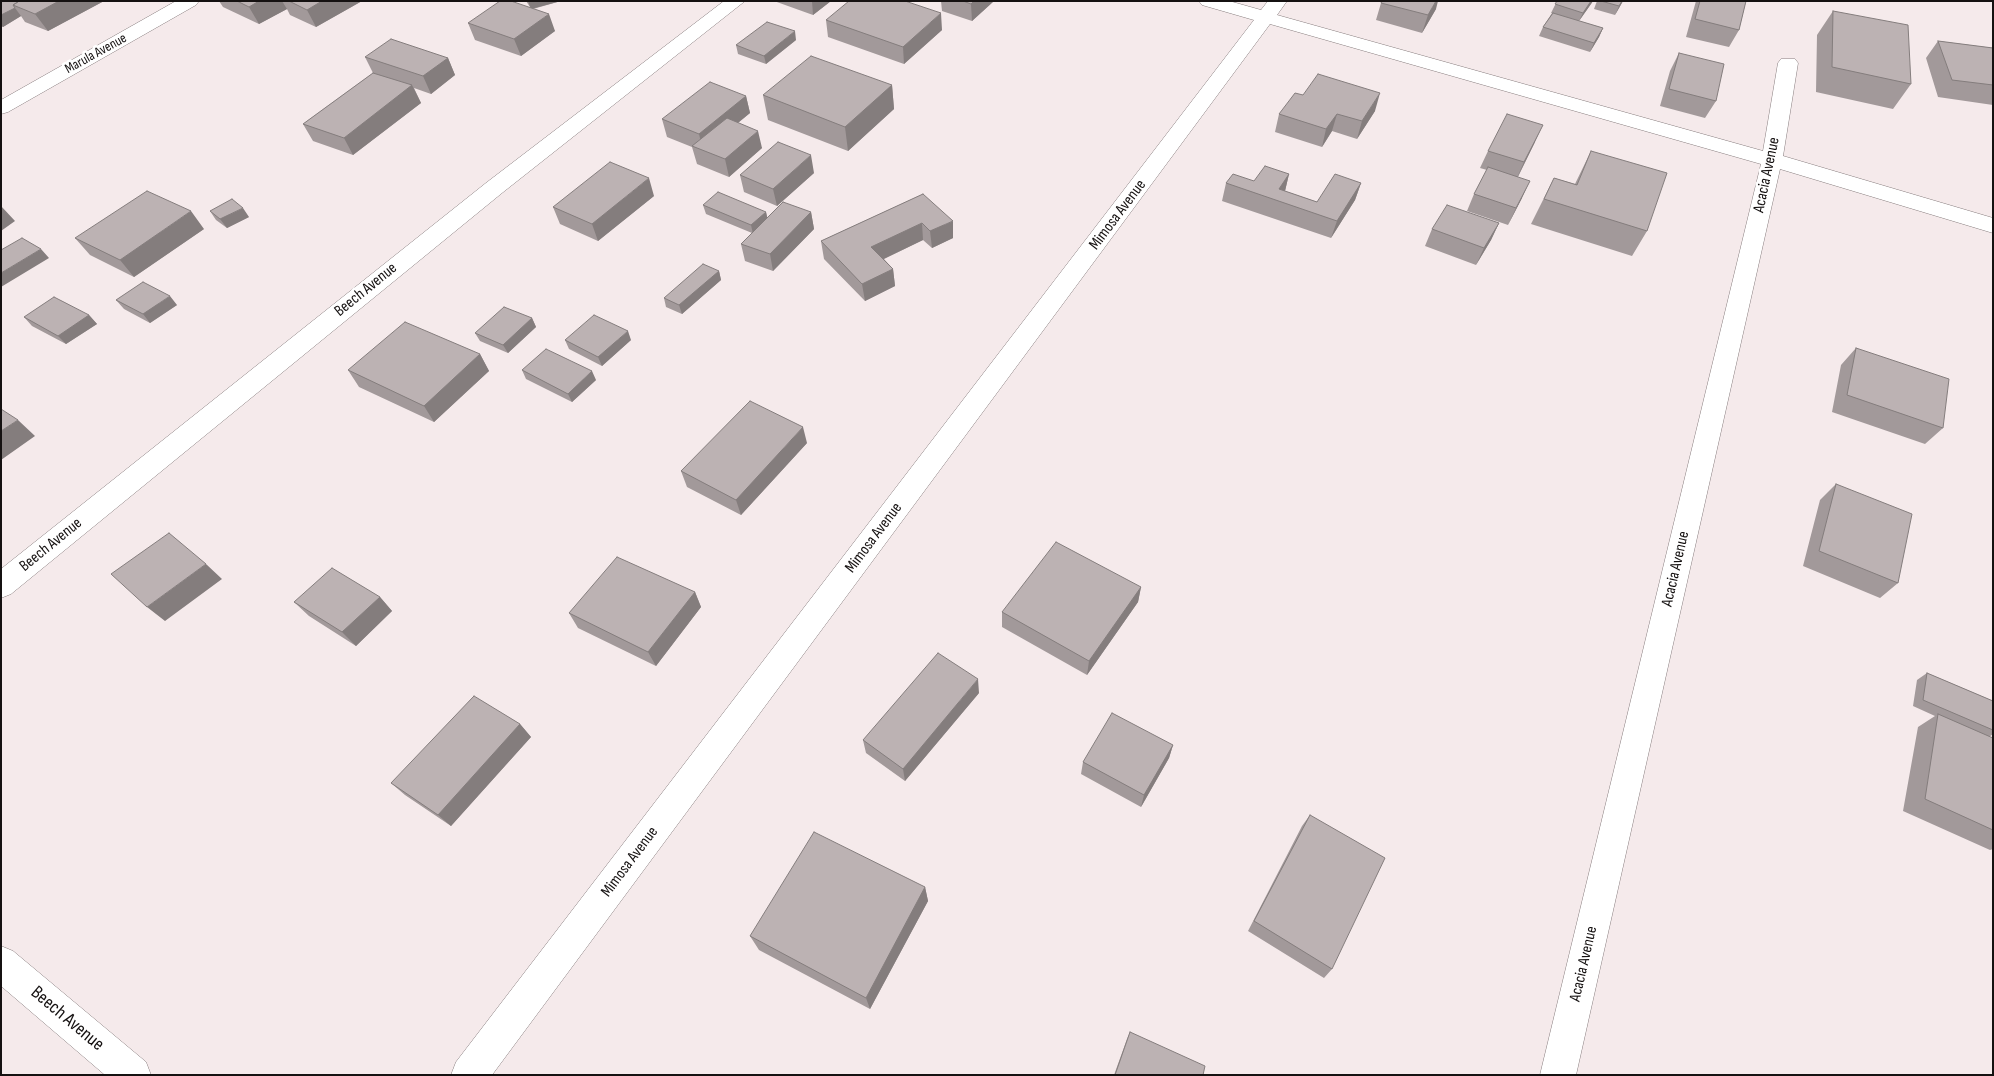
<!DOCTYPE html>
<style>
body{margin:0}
#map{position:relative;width:1994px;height:1076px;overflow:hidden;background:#f5eaeb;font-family:"Sofia Sans Condensed",sans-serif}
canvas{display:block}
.frame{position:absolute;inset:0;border:2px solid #151111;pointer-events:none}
</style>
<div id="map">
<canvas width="1994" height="1076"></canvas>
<div class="frame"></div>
</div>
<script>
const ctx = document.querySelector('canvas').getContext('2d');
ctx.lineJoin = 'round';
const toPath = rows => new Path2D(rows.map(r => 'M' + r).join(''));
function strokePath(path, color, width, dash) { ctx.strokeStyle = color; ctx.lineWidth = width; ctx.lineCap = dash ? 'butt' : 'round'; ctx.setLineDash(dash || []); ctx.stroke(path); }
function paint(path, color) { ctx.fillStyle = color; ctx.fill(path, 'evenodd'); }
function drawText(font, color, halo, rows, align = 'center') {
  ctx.font = font + ' "Sofia Sans Condensed",sans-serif'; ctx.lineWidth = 5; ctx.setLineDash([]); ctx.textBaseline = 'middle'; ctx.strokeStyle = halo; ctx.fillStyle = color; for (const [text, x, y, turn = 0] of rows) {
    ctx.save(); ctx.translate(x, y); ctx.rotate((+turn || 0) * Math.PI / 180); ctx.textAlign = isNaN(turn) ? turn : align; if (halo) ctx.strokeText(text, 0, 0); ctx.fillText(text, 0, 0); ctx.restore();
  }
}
const minor = toPath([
 [176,1,199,1,196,5,8,112,1,114,1,100,176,1],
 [724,1,745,1,502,193,11,594,1,598,1,569,486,183,724,1],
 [1199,1,1229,1,1261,10,1268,1,1287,1,1277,15,1763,151,1778,63,1781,59,1795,59,1798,63,1783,156,1993,218,1993,233,1780,169,1576,1075,1540,1075,1761,164,1270,24,492,1075,451,1075,456,1062,1254,20,1202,5,1199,1],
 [1,946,13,951,146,1062,151,1075,105,1075,1,986,1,946]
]);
strokePath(minor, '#877d7e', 1);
paint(minor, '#fff');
paint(toPath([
 [1,1,18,2,104,1,48,31,25,22,21,16,3,27,1,26],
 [219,1,362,1,316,27,290,15,287,9,259,24,223,7],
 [526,1,561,1,533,9,555,31,521,56,475,40,468,23,530,7],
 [774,1,831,1,813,15],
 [941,1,994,1,972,21,942,11],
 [1557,1,1593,1,1579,21,1603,28,1599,37,1590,52,1539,36,1543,27,1552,13,1551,13],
 [1597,1,1623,1,1615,15,1594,9],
 [1696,1,1746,1,1739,30,1729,47,1686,37],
 [1381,3,1436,9,1422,33,1376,20],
 [1833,11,1911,84,1893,109,1816,92,1817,35],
 [826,20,942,30,904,64,828,37],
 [796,40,766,64,738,54,736,45],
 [1938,41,1993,48,1993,105,1938,97,1926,58],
 [1679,53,1716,101,1705,118,1660,106,1670,71],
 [365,57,448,58,455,75,431,94,414,88,421,103,353,155,313,141,303,124,373,73],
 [892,85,894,109,848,151,768,120,763,95],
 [1303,95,1375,111,1357,139,1332,131,1322,147,1275,132,1279,114],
 [746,96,750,113,738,123,762,148,729,177,697,164,692,147,667,137,662,119],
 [1535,142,1518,177,1522,198,1508,225,1467,211,1474,194,1487,170,1480,168,1488,151],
 [1591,151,1647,231,1632,256,1531,224,1554,178,1575,184],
 [814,173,777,206,744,192,740,175],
 [1289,174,1285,191,1317,202,1361,183,1355,200,1331,238,1222,201,1226,183,1254,181],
 [923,194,953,238,932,248,923,240,884,259,893,269,895,286,865,301,824,259,821,241],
 [654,196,598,241,560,224,553,207],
 [703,205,766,212,767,217,811,212,814,229,773,271,745,261,741,244,752,233,706,214],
 [210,211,249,217,227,228,216,220],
 [1499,223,1491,240,1476,265,1425,246,1432,229],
 [204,229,134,277,90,255,75,238],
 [719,271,721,280,682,314,666,307,664,298],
 [116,300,177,305,150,323,124,309],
 [89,315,97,324,66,344,32,326,24,317],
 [532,318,536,327,508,353,480,341,475,333],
 [565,340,631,340,602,366,569,349],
 [1856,348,1943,428,1925,444,1832,412,1841,365],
 [480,354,489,371,434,422,359,387,348,370],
 [522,370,596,380,572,402,526,379],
 [807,443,741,515,687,487,681,471],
 [1836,484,1898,583,1880,598,1803,566,1820,500],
 [1141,587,1138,602,1087,675,1002,627,1002,612],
 [695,592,701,607,656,666,578,628,569,613],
 [380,597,392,611,356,646,309,616,294,602],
 [1927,673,1993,701,1993,734,1989,737,1993,738,1993,849,1990,850,1903,811,1918,727,1935,716,1913,706,1917,680],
 [979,693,905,781,866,753,863,740],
 [520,724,531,737,451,826,405,795,391,783],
 [1173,745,1169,758,1141,807,1081,774,1083,762],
 [1310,815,1332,969,1324,978,1248,931,1302,826],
 [925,887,928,901,870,1009,759,950,750,936],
 [1130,1032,1203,1075,1114,1075,1127,1039]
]), '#a2999a');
paint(toPath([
 [59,1,104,1,48,31,35,14],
 [259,1,282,1,287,9,259,24,249,7],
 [322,1,362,1,316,27,307,10],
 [528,1,561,1,531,9],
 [812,1,831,1,813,15],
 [974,1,994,1,972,21,971,4],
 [1436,1,1438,1,1436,9,1422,33,1428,15],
 [1591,1,1593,1,1591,4,1579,21,1583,13],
 [1622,1,1623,1,1615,15,1619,6],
 [15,8,21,16,3,27,1,25,1,15],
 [941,13,942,30,904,64,903,47],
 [549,14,555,31,521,56,514,39],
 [1603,28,1599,37,1590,52,1594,43],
 [795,31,796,40,766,64,764,56],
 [448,58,455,75,431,94,423,76],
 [412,85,421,103,353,155,344,138],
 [892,85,894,109,848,151,845,127],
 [1380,93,1375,111,1357,139,1362,121],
 [746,96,750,113,703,151,699,134],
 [1337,114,1332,131,1322,147,1326,129],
 [1543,125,1535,142,1516,180,1524,162],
 [758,131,762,148,729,177,725,159],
 [811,155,814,173,777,206,773,189],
 [1289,174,1285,191,1279,189],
 [649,178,654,196,598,241,592,224],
 [1530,181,1522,198,1508,225,1516,208],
 [1361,183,1355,200,1331,238,1337,221],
 [1,206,15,221,1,231],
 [243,208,249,217,227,228,220,219],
 [191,211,204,229,134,277,120,260],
 [766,212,768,221,753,234,751,225],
 [811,212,814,229,773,271,770,254],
 [953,221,953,238,932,248,930,231],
 [922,223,923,240,873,264,871,247],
 [1499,223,1491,240,1476,265,1484,248],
 [41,249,49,258,1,287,1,273],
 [893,269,895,286,865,301,862,284],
 [719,271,721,280,682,314,679,305],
 [170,296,177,305,150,323,143,314],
 [89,315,97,324,66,344,58,336],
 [532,318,536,327,508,353,503,345],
 [628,331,631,340,602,366,598,357],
 [480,354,489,371,434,422,424,406],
 [592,371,596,380,572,402,568,394],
 [18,420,35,436,1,460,1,431],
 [803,427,807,443,741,515,736,500],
 [206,564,222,579,165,621,147,607],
 [1141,587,1138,602,1087,675,1089,661],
 [695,592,701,607,656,666,648,652],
 [380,597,392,611,356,646,342,632],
 [978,679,979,693,905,781,903,769],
 [520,724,531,737,451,826,438,815],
 [1173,745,1169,758,1141,807,1144,795],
 [925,887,928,901,870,1009,866,998]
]), '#847d7d');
const building = toPath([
 [1,1,17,1,18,2,13,5,15,8,1,15,1,1],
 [19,1,59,1,35,14,13,5,19,1],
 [237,1,259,1,249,7,237,1],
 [289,1,322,1,307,10,289,1],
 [500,1,511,1,549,14,514,39,468,23,500,1],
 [849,1,905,1,941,13,903,47,826,20,849,1],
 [963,1,974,1,971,4,963,1],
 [1382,1,1436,1,1428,15,1381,3,1382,1],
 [1557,1,1591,1,1583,13,1555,4,1557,1],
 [1601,1,1622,1,1619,6,1601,1],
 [1700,1,1746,1,1739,30,1695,19,1700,1],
 [1833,11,1908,25,1911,84,1832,67,1833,11],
 [1553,13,1603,28,1594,43,1543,27,1553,13],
 [767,22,795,31,764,56,736,45,767,22],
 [391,39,448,58,423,76,365,57,391,39],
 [1938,41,1993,48,1993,85,1952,80,1938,41],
 [1679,53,1724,64,1716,101,1669,89,1679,53],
 [811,56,892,85,845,127,763,95,811,56],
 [373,73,412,85,344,138,303,124,373,73],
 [1318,74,1380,93,1362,121,1337,114,1326,129,1279,114,1295,93,1303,95,1318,74],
 [710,82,746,96,699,134,662,119,710,82],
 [1507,114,1543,125,1524,162,1488,151,1507,114],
 [727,118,758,131,725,159,692,146,727,118],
 [778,142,811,155,773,189,740,175,778,142],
 [1591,151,1667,173,1647,231,1544,199,1554,178,1577,185,1591,151],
 [610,162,649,178,592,224,553,207,610,162],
 [1265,166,1289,174,1279,189,1317,202,1335,174,1361,183,1337,221,1226,183,1233,174,1254,181,1265,166],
 [1488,167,1530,181,1516,208,1474,194,1488,167],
 [147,191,191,211,120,260,75,238,147,191],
 [718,192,766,212,751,225,703,205,718,192],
 [923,194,953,221,930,231,922,223,871,247,893,269,862,284,821,241,923,194],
 [232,199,243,208,220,219,210,211,232,199],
 [783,202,811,212,770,254,741,244,783,202],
 [1447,205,1499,223,1484,248,1432,229,1447,205],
 [22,238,41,249,1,273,1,250,22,238],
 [703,264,719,271,679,305,664,298,703,264],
 [143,282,170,296,143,314,116,300,143,282],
 [54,297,89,315,58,336,24,317,54,297],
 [504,307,532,318,503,345,475,333,504,307],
 [594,315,628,331,598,357,565,340,594,315],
 [405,322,480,354,424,406,348,370,405,322],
 [1856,348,1949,379,1943,428,1847,395,1856,348],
 [546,349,592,371,568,394,522,370,546,349],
 [750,401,803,427,736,500,681,471,750,401],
 [1,409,18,420,1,431,1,409],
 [1836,484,1912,514,1898,583,1819,551,1836,484],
 [169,533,206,564,147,607,111,574,169,533],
 [1056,542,1141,587,1089,661,1002,612,1056,542],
 [617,557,695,592,648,652,569,613,617,557],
 [332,568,380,597,342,632,294,602,332,568],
 [938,653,978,679,903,769,863,740,938,653],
 [1927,673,1993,701,1993,730,1923,700,1927,673],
 [474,696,520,724,438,815,391,783,474,696],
 [1112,713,1173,745,1144,795,1083,762,1112,713],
 [1938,714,1993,738,1993,830,1925,799,1938,714],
 [1310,815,1385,858,1332,969,1254,921,1310,815],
 [814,832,925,887,866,998,750,936,814,832],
 [1130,1032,1205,1066,1203,1075,1115,1075,1130,1032]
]);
paint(building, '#bcb2b3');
strokePath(building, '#847d7d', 1);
drawText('14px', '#151111', '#fff', [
 ["Marula Avenue",96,54,-29]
]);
drawText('16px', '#151111', '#fff', [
 ["Acacia Avenue",1767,175,-78],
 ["Mimosa Avenue",1118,215,-53],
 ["Beech Avenue",366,290,-39],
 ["Mimosa Avenue",874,538,-53],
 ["Beech Avenue",51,545,-39],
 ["Acacia Avenue",1676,569,-77],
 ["Mimosa Avenue",630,862,-53],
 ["Acacia Avenue",1584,964,-77]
]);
drawText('19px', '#151111', '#fff', [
 ["Beech Avenue",67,1019,40]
]);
</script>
